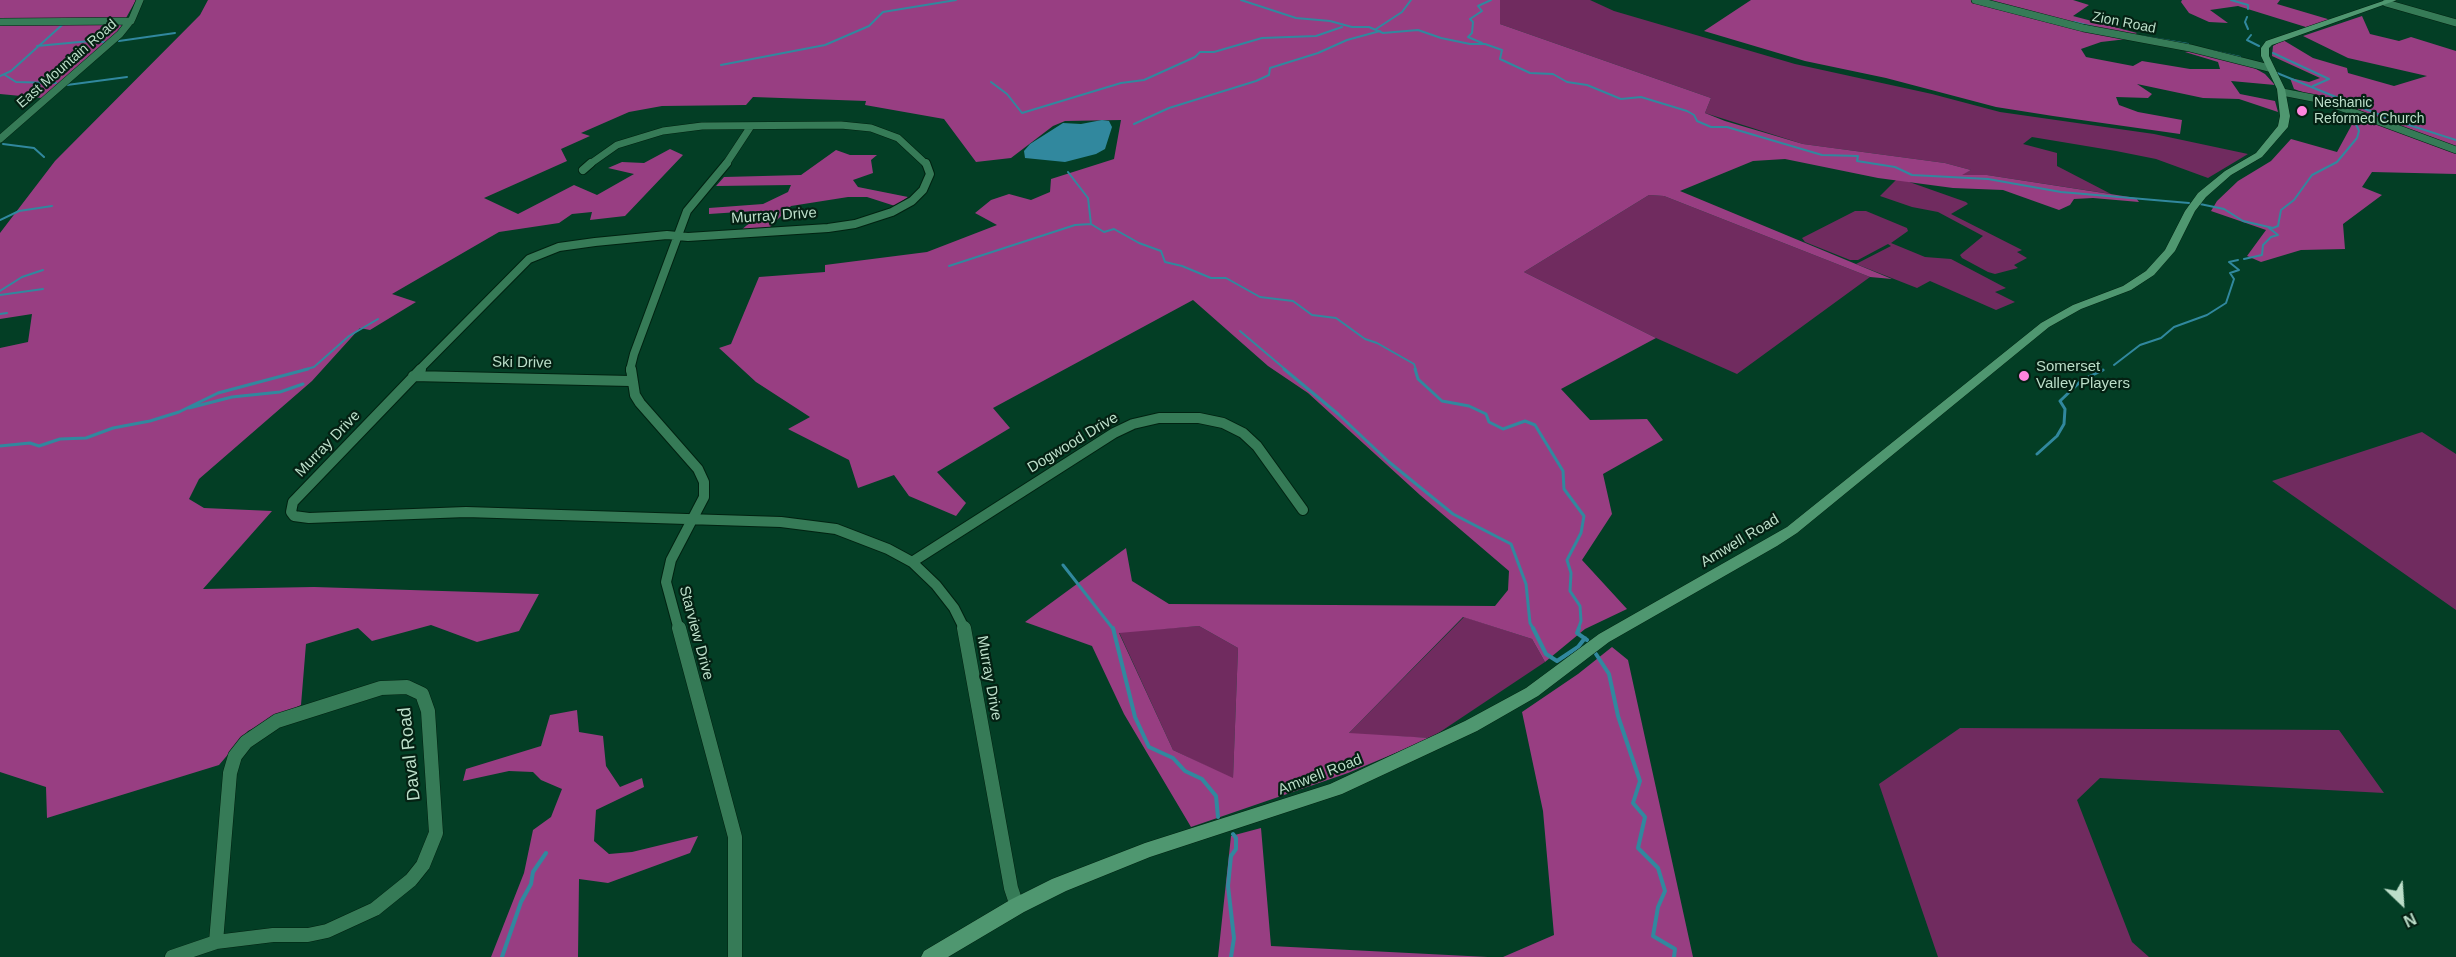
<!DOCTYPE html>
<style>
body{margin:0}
#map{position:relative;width:2456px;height:957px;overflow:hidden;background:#033e25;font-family:Arial,sans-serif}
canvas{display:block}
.north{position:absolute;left:2372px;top:873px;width:60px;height:60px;-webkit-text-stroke:4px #042113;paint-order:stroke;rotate:155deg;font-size:16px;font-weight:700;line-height:24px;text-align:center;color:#bcdec9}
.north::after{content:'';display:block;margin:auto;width:21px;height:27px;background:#bcdec9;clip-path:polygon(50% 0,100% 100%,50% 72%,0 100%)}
</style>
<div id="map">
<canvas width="2456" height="957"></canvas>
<div class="north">N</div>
</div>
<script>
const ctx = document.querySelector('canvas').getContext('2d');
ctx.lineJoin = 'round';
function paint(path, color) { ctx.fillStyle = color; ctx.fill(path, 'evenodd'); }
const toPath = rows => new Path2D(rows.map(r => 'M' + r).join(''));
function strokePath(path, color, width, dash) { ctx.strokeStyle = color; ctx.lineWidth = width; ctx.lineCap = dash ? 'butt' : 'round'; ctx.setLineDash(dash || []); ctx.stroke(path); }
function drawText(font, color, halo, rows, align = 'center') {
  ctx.font = font + ' Arial,sans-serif'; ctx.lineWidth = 4.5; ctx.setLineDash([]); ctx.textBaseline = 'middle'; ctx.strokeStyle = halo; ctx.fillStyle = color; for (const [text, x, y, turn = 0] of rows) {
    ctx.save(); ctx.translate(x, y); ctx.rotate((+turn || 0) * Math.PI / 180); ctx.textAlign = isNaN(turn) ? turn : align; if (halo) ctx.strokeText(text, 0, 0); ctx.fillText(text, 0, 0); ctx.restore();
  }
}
paint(toPath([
 [1500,0,1590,0,1614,11,1795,64,1932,94,2000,112,2154,134,2248,154,2208,178,2156,159,2116,151,2032,137,2023,144,2057,153,2057,166,2111,194,1987,175,1960,175,1971,170,1945,163,1803,144,1705,113,1711,98,1500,24],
 [1898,178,1966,202,1968,204,1951,214,2022,250,2017,252,2027,258,2014,265,2018,268,1995,274,1988,272,1962,258,1960,255,1983,236,1938,212,1912,207,1880,196],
 [1649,195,1664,196,1870,277,1737,374,1656,338,1524,272],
 [1855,211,1866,211,1907,228,1908,231,1891,243,1925,257,1951,259,2006,288,1995,292,2015,302,1996,310,1930,281,1917,288,1856,264,1891,246,1888,244,1858,260,1850,260,1805,242,1802,238],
 [2422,432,2456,454,2456,610,2272,481],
 [1464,617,1532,639,1545,662,1431,738,1348,734],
 [1199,626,1238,648,1233,779,1173,750,1119,632],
 [1960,728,2339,730,2384,793,2100,778,2077,800,2132,942,2149,957,1938,957,1879,784]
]), '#702b5f');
paint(toPath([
 [0,0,136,0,116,36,42,98,0,94],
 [208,0,1500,0,1500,24,1711,98,1705,113,1725,121,1803,144,1945,163,1971,170,1962,175,1987,175,2136,198,2139,202,2093,198,2074,199,2070,205,2059,210,2003,190,1953,188,1878,178,1785,159,1753,161,1680,191,1892,279,1870,277,1664,196,1649,195,1524,272,1656,338,1561,389,1590,420,1647,419,1663,440,1603,474,1612,514,1582,560,1627,609,1585,629,1545,662,1532,639,1463,617,1349,733,1431,738,1348,773,1191,827,1124,714,1092,646,1025,622,1126,548,1132,581,1169,604,1495,606,1508,590,1509,571,1420,495,1308,393,1268,366,1193,300,993,408,1010,428,937,472,966,503,956,516,909,496,894,475,858,488,849,460,788,429,810,417,756,382,719,348,731,344,759,277,825,272,825,265,927,252,997,225,975,213,991,200,1009,194,1031,200,1050,192,1051,179,1114,159,1121,120,1065,121,1053,126,1011,158,976,162,944,119,865,105,866,101,753,97,746,105,662,106,629,112,581,133,590,136,561,149,567,161,484,198,518,214,574,185,597,195,634,174,608,168,622,162,644,163,670,149,683,155,625,216,590,220,592,212,572,214,559,223,499,232,392,294,416,302,370,330,360,328,312,381,199,479,189,499,204,508,272,511,203,589,314,587,539,594,519,631,477,642,431,625,372,641,358,628,306,644,301,705,248,731,219,765,47,818,46,787,0,772,0,348,28,342,32,314,0,319,0,233,55,161,200,15],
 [1199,626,1238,648,1233,778,1173,750,1119,633],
 [1751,0,2073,0,2089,5,2073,16,2137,33,2127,39,2101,42,2081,49,2086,57,2133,66,2142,61,2190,69,2220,69,2218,62,2185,52,2193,50,2249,65,2265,74,2275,85,2231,81,2240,94,2275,101,2278,112,2239,99,2203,98,2137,84,2152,94,2148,98,2116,97,2119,105,2138,112,2182,120,2180,134,2053,116,1996,107,1886,78,1805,61,1704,31],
 [2182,0,2280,0,2277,4,2331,20,2309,28,2238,6,2210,10,2228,23,2209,22,2189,13,2181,2],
 [2362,16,2370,34,2399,41,2411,37,2456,51,2456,148,2294,89,2290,78,2309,82,2320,78,2272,56,2273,46,2283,40,2313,58,2347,68,2348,73,2394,86,2427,76,2348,58,2303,36],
 [2356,117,2456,152,2456,174,2372,172,2362,187,2382,195,2343,224,2345,249,2301,250,2261,262,2247,256,2266,230,2211,211,2217,201,2238,181,2271,161,2291,139,2337,152],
 [836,150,850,155,877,155,871,160,873,173,853,180,858,187,908,197,895,206,867,197,848,197,791,206,769,228,740,231,759,215,754,211,709,214,709,208,763,204,788,192,791,185,716,186,724,177,801,175],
 [1612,647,1628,660,1693,957,1503,957,1554,935,1543,811,1522,712,1578,674],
 [577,710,579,732,603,736,606,766,620,787,642,778,644,787,596,810,594,841,609,854,632,852,698,836,690,853,608,883,579,879,578,957,491,957,524,873,533,830,551,817,562,789,541,780,533,772,509,771,463,781,466,769,541,746,550,715],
 [1261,828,1271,946,1488,957,1218,957,1231,836]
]), '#983e82');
paint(toPath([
 [1102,120,1109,121,1112,127,1105,149,1096,154,1065,162,1025,158,1024,151,1030,144,1063,123,1081,124]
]), '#31889e');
strokePath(toPath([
 [1241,0,1296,18,1330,21,1352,27,1369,27,1383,33,1418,30,1441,38,1470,44,1485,44,1502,50,1500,59,1530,73,1553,74,1567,82,1587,85,1621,99,1641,97,1687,111,1694,115,1697,121,1711,127,1727,127,1822,155,1858,156,1857,161,1895,167,1912,175,1988,179,2061,192,2189,203],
 [2231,0,2248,5,2248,9],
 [2247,17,2245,22,2248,29],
 [2074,22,2094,27],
 [1376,29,1402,12,1411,0],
 [2251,35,2247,40,2259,46],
 [2141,36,2188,44],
 [119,41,175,33],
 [1482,43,1468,37,1472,33,1473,22,1470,19,1482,11,1478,6,1491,0],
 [37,46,90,41,104,42],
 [2209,50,2240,57],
 [2273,53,2329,79,2313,86],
 [721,65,825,45,869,26,883,12,956,0],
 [2277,73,2385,117],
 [5,75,16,82,56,83],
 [0,76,11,71,62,25],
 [991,82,1007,94,1022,113,1121,83,1144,80,1195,57,1200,52,1214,52,1262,38,1316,36,1342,27],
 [67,85,127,77],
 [2377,118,2384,117,2456,140],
 [1134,124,1169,108,1256,81,1269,75,1270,68,1318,53,1347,40,1380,31],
 [3,144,34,148,44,157],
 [1068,172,1088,198,1091,224,1104,232,1114,229,1139,243,1161,251,1165,262,1182,266,1211,278,1226,278,1260,297,1293,301,1312,315,1336,318,1365,339,1377,343,1414,364,1416,370],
 [2200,204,2224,209,2243,221,2273,228,2278,226,2281,210,2294,200,2312,175,2337,162,2357,138,2359,131,2356,124,2368,121],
 [0,220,19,211,52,206],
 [2244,259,2262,255,2263,245,2271,237,2278,235,2269,228],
 [949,266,1075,225,1091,224],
 [0,291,22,277,43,270],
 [0,295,43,289],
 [0,314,7,313],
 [1240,331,1286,370],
 [2114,365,2140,345,2161,338,2174,327,2207,315,2226,303,2234,279,2230,273,2239,270,2229,262,2238,260],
 [303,370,314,367,349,336,378,319]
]), '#31889e', 2);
strokePath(toPath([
 [1284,369,1338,414,1389,462,1453,514,1511,544,1526,584,1530,623,1534,630],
 [1415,369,1418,379,1442,401,1469,406,1486,414,1489,422,1503,429,1525,421,1535,425,1563,471,1564,489,1584,516,1581,533,1567,560,1571,573,1570,591,1580,606,1581,621,1578,630],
 [189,408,232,397,280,392,303,384],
 [0,446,30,443,39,446,60,439,86,438,113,428,150,421,179,412,218,393,308,369],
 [2037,454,2057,436,2064,424,2065,409,2060,401,2082,380,2103,370],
 [1063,565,1114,630]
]), '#31889e', 3);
strokePath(toPath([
 [1113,628,1135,717,1149,747,1173,758,1185,771,1202,779,1216,796,1218,817],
 [1533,628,1546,654,1557,661,1578,647,1585,638],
 [1579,628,1577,633,1587,640],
 [1596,654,1609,674,1618,716,1640,781,1633,803,1645,817,1638,848,1658,868,1665,891,1658,907,1653,936,1675,949,1674,957],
 [502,957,521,902,531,884,533,872,546,853],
 [1231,957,1234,938,1228,886,1231,856,1236,849,1236,838,1233,834]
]), '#31889e', 4);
const minorFar3 = toPath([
 [1975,0,2083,28,2190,48,2269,68],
 [2386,3,2456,23],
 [0,22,131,21],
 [2282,92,2318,99,2456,150],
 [0,139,120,34,132,19,140,0],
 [590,164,617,145,663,131,702,126,841,125,871,128,898,138,926,164],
 [726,164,751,126]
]);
const minorFar2 = toPath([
 [583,170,591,163],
 [419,370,529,259,559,247,595,242,667,235,688,237,828,228,855,224,892,212,912,201,923,190,930,174,926,163],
 [630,370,634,354,687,211,727,163]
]);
const minorFar1 = toPath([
 [421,369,293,502,291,512,294,516,309,518,466,512,781,522,836,529,888,549,912,562,936,585,954,608,965,630],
 [631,369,635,395,640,403,698,469,704,482,704,497,671,560,666,582,679,630],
 [413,376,630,381],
 [912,562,1114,433,1133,424,1159,418,1199,418,1223,423,1243,433,1257,446,1303,510]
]);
const minor = toPath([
 [679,628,735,837,735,957],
 [964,628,1011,888,1017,906],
 [407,687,422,694,428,711,436,833,423,865,411,880,375,909,327,931,308,935,273,935,216,942,230,773,235,756,246,742,277,721,381,688,407,687],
 [172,957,216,942]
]);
const major = toPath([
 [2386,0,2397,0,2272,45,2269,48,2269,56,2285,89,2290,116,2288,127,2262,157,2231,175,2206,197,2195,211,2175,251,2154,275,2131,290,2081,309,2049,327,1797,533,1777,546,1609,642,1538,696,1477,731,1342,794,1150,857,1066,891,1024,912,948,957,921,957,924,951,1010,900,1052,879,1145,843,1330,784,1465,721,1526,688,1599,634,1787,527,2041,323,2073,305,2123,286,2146,271,2165,250,2185,211,2198,193,2225,171,2256,153,2278,126,2280,116,2277,89,2261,56,2261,48,2266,41,2386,0]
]);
strokePath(minorFar3, '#021', 8);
strokePath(minorFar2, '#021', 10);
strokePath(minorFar1, '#021', 12);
strokePath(minor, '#021', 15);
strokePath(major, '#021', 1);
strokePath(minorFar3, '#367b57', 7);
strokePath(minorFar2, '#367b57', 8);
strokePath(minorFar1, '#367b57', 10);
strokePath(minor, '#367b57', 14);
paint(major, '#4f9770');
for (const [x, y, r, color] of [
 [2302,111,6,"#ff85de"],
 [2024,376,6,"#ff85de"]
]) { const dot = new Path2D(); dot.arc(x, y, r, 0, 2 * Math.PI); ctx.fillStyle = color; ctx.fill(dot); strokePath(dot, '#042113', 2); }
drawText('14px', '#bcdec9', '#042113', [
 ["Zion Road",2124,23,11],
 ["East Mountain Road",67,64,-41]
]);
drawText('14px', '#bcdec9', '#042113', [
 ["Neshanic",2314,103],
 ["Reformed Church",2314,119]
], 'left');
drawText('15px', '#bcdec9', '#042113', [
 ["Murray Drive",774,216,-4],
 ["Ski Drive",522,363,1],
 ["Dogwood Drive",1073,443,-31],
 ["Murray Drive",328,444,-46],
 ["Amwell Road",1740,541,-31],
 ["Starview Drive",696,633,75],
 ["Murray Drive",989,678,80],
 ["Amwell Road",1320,775,-21]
]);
drawText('15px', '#bcdec9', '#042113', [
 ["Somerset",2036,367],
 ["Valley Players",2036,384]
], 'left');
drawText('18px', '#bcdec9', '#042113', [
 ["Daval Road",410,754,-96]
]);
</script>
